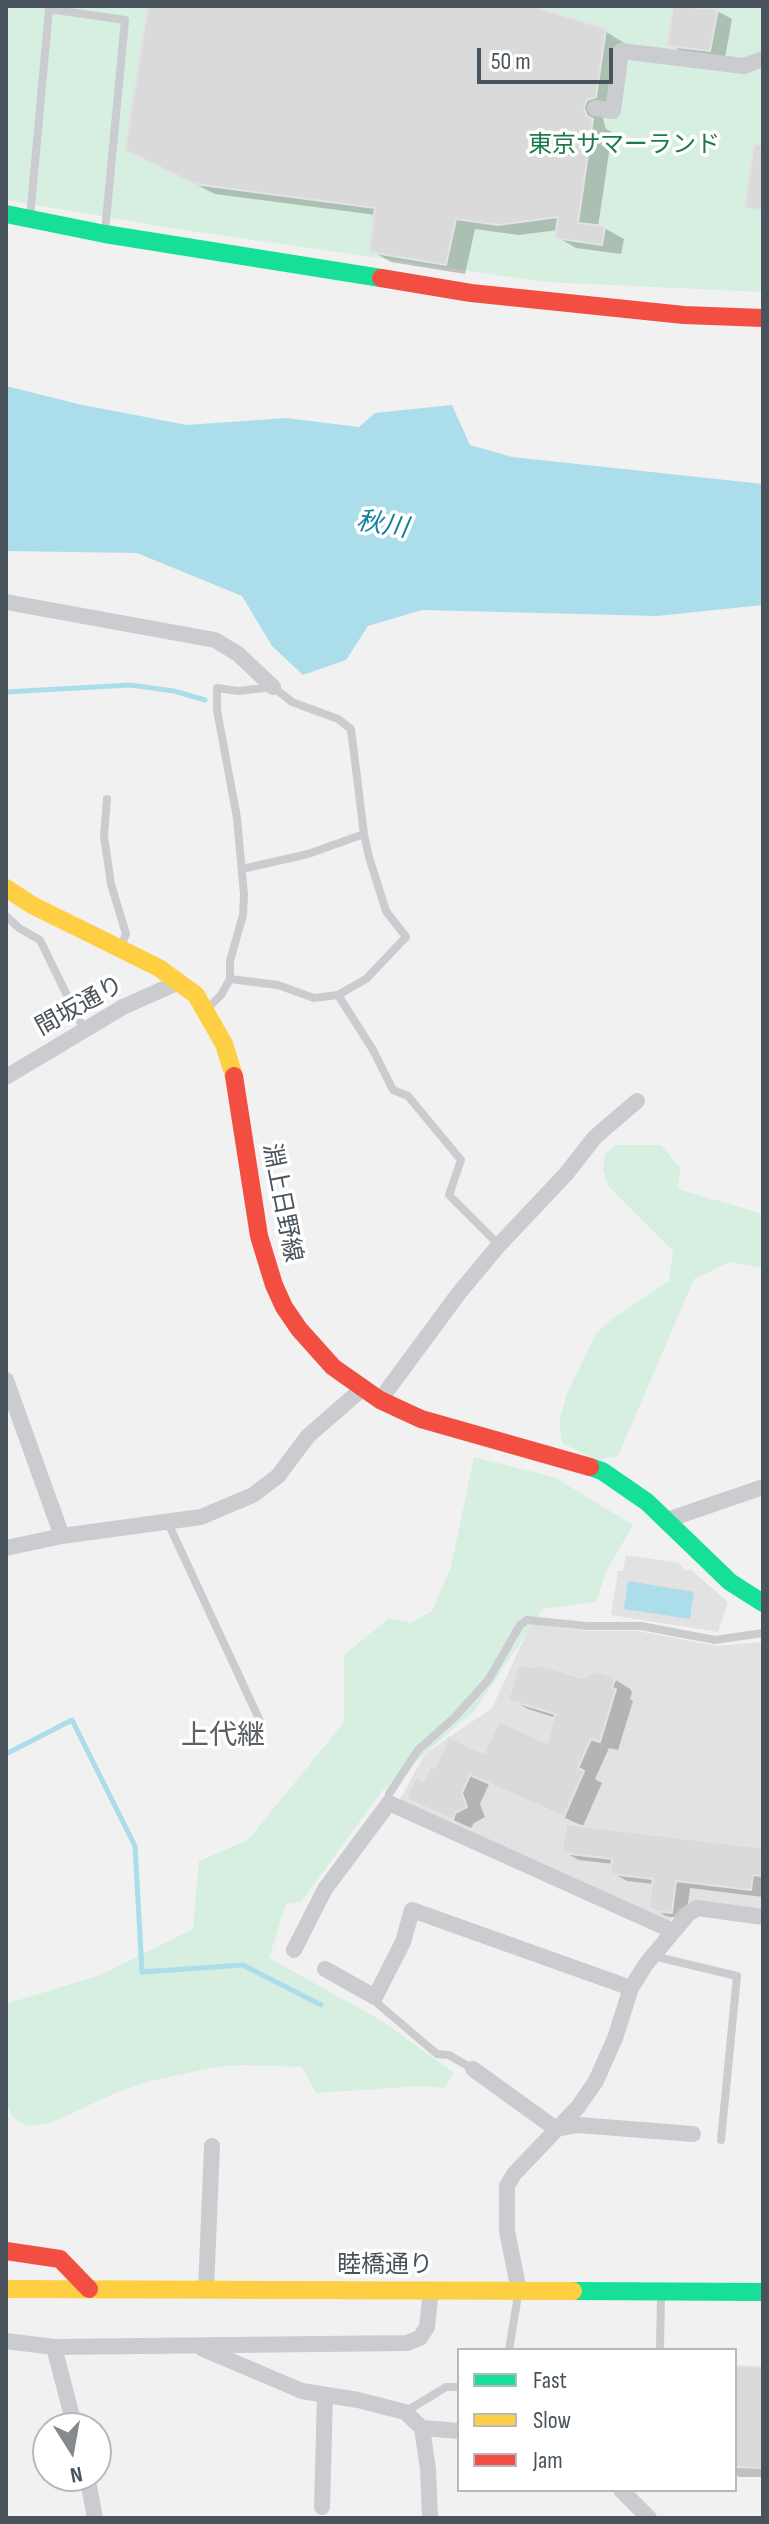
<!DOCTYPE html>
<meta charset="utf-8">
<style>
body{margin:0}
#map{position:relative;width:769px;height:2524px;overflow:hidden;background:#f1f1f1;font-family:"Sofia Sans Condensed",sans-serif}
canvas{display:block}
.frame{position:absolute;inset:0;border:8px solid #48535c;pointer-events:none}
.legend{position:absolute;left:457px;top:2348px;width:280px;height:144px;box-sizing:border-box;background:#fff;border:2px solid #b6babe;margin:0;padding:10px 14px;list-style:none;font-size:24px;color:#48535c}
.legend li{display:flex;align-items:center;gap:16px;height:40px}
.legend b{width:40px;border:2px solid #b6babe}
.north{position:absolute;left:32px;top:2412px;width:80px;height:80px;box-sizing:border-box;background:#fff;border:2px solid #b6babe;border-radius:50%;rotate:169deg;font-size:22px;font-weight:700;line-height:32px;text-align:center;color:#48535c}
.north::after{content:'';display:block;margin:auto;width:28px;height:36px;background:#838a90;clip-path:polygon(50% 0,100% 100%,50% 72%,0 100%)}
.scale{position:absolute;left:477px;top:48px;width:136px;height:36px;box-sizing:border-box;border:4px solid #48535c;border-top:0;padding-left:10px;font-size:24px;line-height:28px;white-space:nowrap;color:#48535c;-webkit-text-stroke:6px #fff;paint-order:stroke}
</style>
<div id="map">
<canvas width="769" height="2524"></canvas>
<div class="frame"></div>
<ul class="legend">
<li><b style="height:10px;background:#16e098"></b>Fast</li>
<li><b style="height:10px;background:#ffcf43"></b>Slow</li>
<li><b style="height:10px;background:#f24e42"></b>Jam</li>
</ul>
<div class="north">N</div>
<div class="scale">50 m</div>
</div>
<script>
const ctx = document.querySelector('canvas').getContext('2d');
ctx.lineJoin = 'round';
function paint(path, color) { ctx.fillStyle = color; ctx.fill(path, 'evenodd'); }
const toPath = rows => new Path2D(rows.map(r => 'M' + r).join(''));
function strokePath(path, color, width, dash) { ctx.strokeStyle = color; ctx.lineWidth = width; ctx.lineCap = dash ? 'butt' : 'round'; ctx.setLineDash(dash || []); ctx.stroke(path); }
function drawText(font, color, halo, rows, align = 'center') {
  ctx.font = font + ' "Sofia Sans Condensed","Noto Sans JP",sans-serif'; ctx.lineWidth = 7; ctx.setLineDash([]); ctx.textBaseline = 'middle'; ctx.strokeStyle = halo; ctx.fillStyle = color; for (const [text, x, y, turn = 0] of rows) {
    ctx.save(); ctx.translate(x, y); ctx.rotate((+turn || 0) * Math.PI / 180); ctx.textAlign = isNaN(turn) ? turn : align; if (halo) ctx.strokeText(text, 0, 0); ctx.fillText(text, 0, 0); ctx.restore();
  }
}
paint(toPath([
 [626,1555,679,1563,686,1571,690,1569,728,1602,718,1632,611,1615,618,1571,623,1571],
 [531,1624,587,1631,637,1631,717,1646,763,1642,763,1912,694,1901,678,1909,668,1923,399,1801,425,1754,492,1708]
]), '#e3e2e2');
paint(toPath([
 [6,6,763,6,763,292,545,282,177,229,6,200],
 [616,1145,661,1145,680,1168,678,1189,763,1214,763,1268,730,1262,694,1279,618,1456,596,1460,562,1443,559,1423,567,1393,596,1334,612,1319,669,1281,673,1251,609,1187,603,1170,605,1154],
 [474,1457,554,1477,633,1525,606,1572,596,1602,543,1609,475,1710,382,1791,301,1902,286,1904,269,1958,382,2021,454,2073,444,2088,422,2086,316,2093,302,2067,242,2065,216,2067,150,2081,115,2093,51,2123,26,2126,13,2117,6,2104,6,2004,100,1975,193,1929,199,1861,248,1840,344,1722,344,1655,389,1618,411,1623,432,1611,451,1567]
]), '#d6efe0');
paint(toPath([
 [6,386,78,404,187,425,286,418,359,427,375,413,452,405,470,445,512,457,763,484,763,605,657,616,422,610,368,626,346,660,303,675,272,646,242,596,137,553,6,551],
 [628,1581,694,1592,690,1619,624,1609]
]), '#acddeb');
paint(toPath([
 [150,6,524,6,605,31,624,43,615,108,606,111,603,119,606,129,612,132,598,227,604,228,624,239,621,254,576,248,557,237,558,230,519,235,475,229,465,274,391,262,372,251,376,215,215,194,147,160],
 [717,11,732,19,725,58,684,53,669,44],
 [611,1677,630,1689,632,1692,630,1699,633,1701,618,1750,609,1748,595,1779,602,1783,583,1826,489,1784,480,1804,485,1817,474,1823,471,1828,427,1808,425,1783,436,1770,485,1756,548,1746,556,1718,528,1709,510,1699,582,1680],
 [763,1849,763,1897,690,1888,686,1920,666,1916,651,1907,654,1884,627,1881,612,1873,613,1864,579,1860,564,1852],
 [735,2368,763,2369,763,2477,739,2477,735,2474]
]), '#0003');
strokePath(toPath([
 [6,692,130,685,174,691,205,700],
 [6,1754,72,1720,135,1846,142,1972,243,1965,321,2005]
]), '#acddeb', 5);
const building = toPath([
 [148,6,533,6,606,29,596,97,587,100,584,107,587,116,593,119,578,223,605,226,602,245,555,238,558,217,498,225,456,219,446,265,369,252,375,208,194,184,125,150,148,6],
 [673,6,718,9,710,51,667,46,673,6],
 [754,145,763,145,763,210,745,208,754,145],
 [519,1664,535,1668,540,1665,582,1678,597,1671,611,1676,615,1680,612,1688,616,1689,600,1742,591,1739,578,1768,584,1771,564,1817,470,1775,462,1793,467,1807,455,1813,453,1820,406,1799,416,1777,424,1781,430,1766,435,1768,449,1737,484,1753,499,1721,547,1743,555,1714,508,1700,519,1664],
 [566,1824,763,1848,763,1876,753,1875,751,1890,676,1881,672,1913,656,1911,649,1908,653,1879,610,1874,612,1859,562,1853,566,1824],
 [735,2366,763,2367,763,2468,735,2467,735,2366]
]);
paint(building, '#dadadb');
strokePath(building, '#e2e3e4', 2);
strokePath(toPath([
 [30,218,49,9,125,20,105,231],
 [107,799,104,836,111,884,126,934,121,947],
 [242,869,308,854,364,834],
 [6,916,19,928,40,940,84,1030],
 [338,995,373,1050,393,1090,408,1096,461,1160,449,1195,499,1245],
 [207,1009,221,995,230,979,230,961,243,915,244,895,237,818,217,710,217,688,238,691,273,687,292,702,338,719,351,729,364,834,369,857,386,911,406,937,366,979,338,995,314,998,278,985,230,979],
 [168,1523,260,1721],
 [389,1803,389,1794,418,1750,455,1717,489,1679,520,1625,527,1620,587,1626,641,1626,715,1640,763,1633],
 [653,1956,737,1976,721,2140],
 [375,1997,378,2004,437,2054,449,2055,473,2069],
 [509,2350,518,2295],
 [660,2350,661,2296],
 [405,2412,446,2387,459,2387]
]), '#cacccf', 8);
strokePath(toPath([
 [595,108,613,111,621,51,744,66,763,59],
 [6,602,215,640,238,654,273,687],
 [6,1077,123,1007,179,982],
 [6,1380,62,1536],
 [380,1400,459,1293,499,1245,566,1174,595,1137,637,1101],
 [667,1520,763,1487],
 [6,1548,62,1536,201,1517,253,1495,278,1476,308,1436,362,1389],
 [294,1950,325,1889,389,1803,673,1931],
 [325,1969,375,1997,403,1942,412,1910,631,1988],
 [473,2069,556,2129,578,2125,693,2134],
 [206,2290,212,2146],
 [519,2291,507,2231,507,2186,514,2174,578,2107,596,2081,615,2038,631,1988,646,1964,688,1914,697,1908,763,1917],
 [6,2341,54,2347,407,2343,420,2338,427,2327,431,2290],
 [54,2347,75,2428],
 [203,2349,302,2391,358,2400,405,2412,422,2428,428,2469,430,2518],
 [422,2428,459,2431],
 [87,2476,95,2518],
 [621,2490,649,2518],
 [322,2507,325,2395]
]), '#cacccf', 16);
strokePath(toPath([
 [6,214,105,234,381,278],
 [590,1467,602,1471,647,1502,730,1582,763,1603],
 [573,2291,763,2292]
]), '#16e098', 18);
strokePath(toPath([
 [6,888,32,905,159,968,196,995,224,1044,234,1076],
 [6,2289,573,2291]
]), '#ffcf43', 18);
strokePath(toPath([
 [381,278,471,293,684,315,763,318],
 [234,1076,259,1236,274,1285,284,1307,299,1329,333,1367,380,1400,421,1419,590,1467],
 [6,2251,60,2259,89,2289]
]), '#f24e42', 18);
drawText('24px', '#1b7b4c', '#fff', [
 ["東京サマーランド",624,146]
]);
drawText('24px', '#48535c', '#fff', [
 ["間坂通り",80,1007,-29],
 ["淵上日野線",281,1203,79],
 ["睦橋通り",385,2266]
]);
drawText('italic 26px', '#137f9e', '#fff', [
 ["秋川",382,526,9]
]);
drawText('28px', '#5c6064', '#fff', [
 ["上代継",223,1737]
]);
</script>
